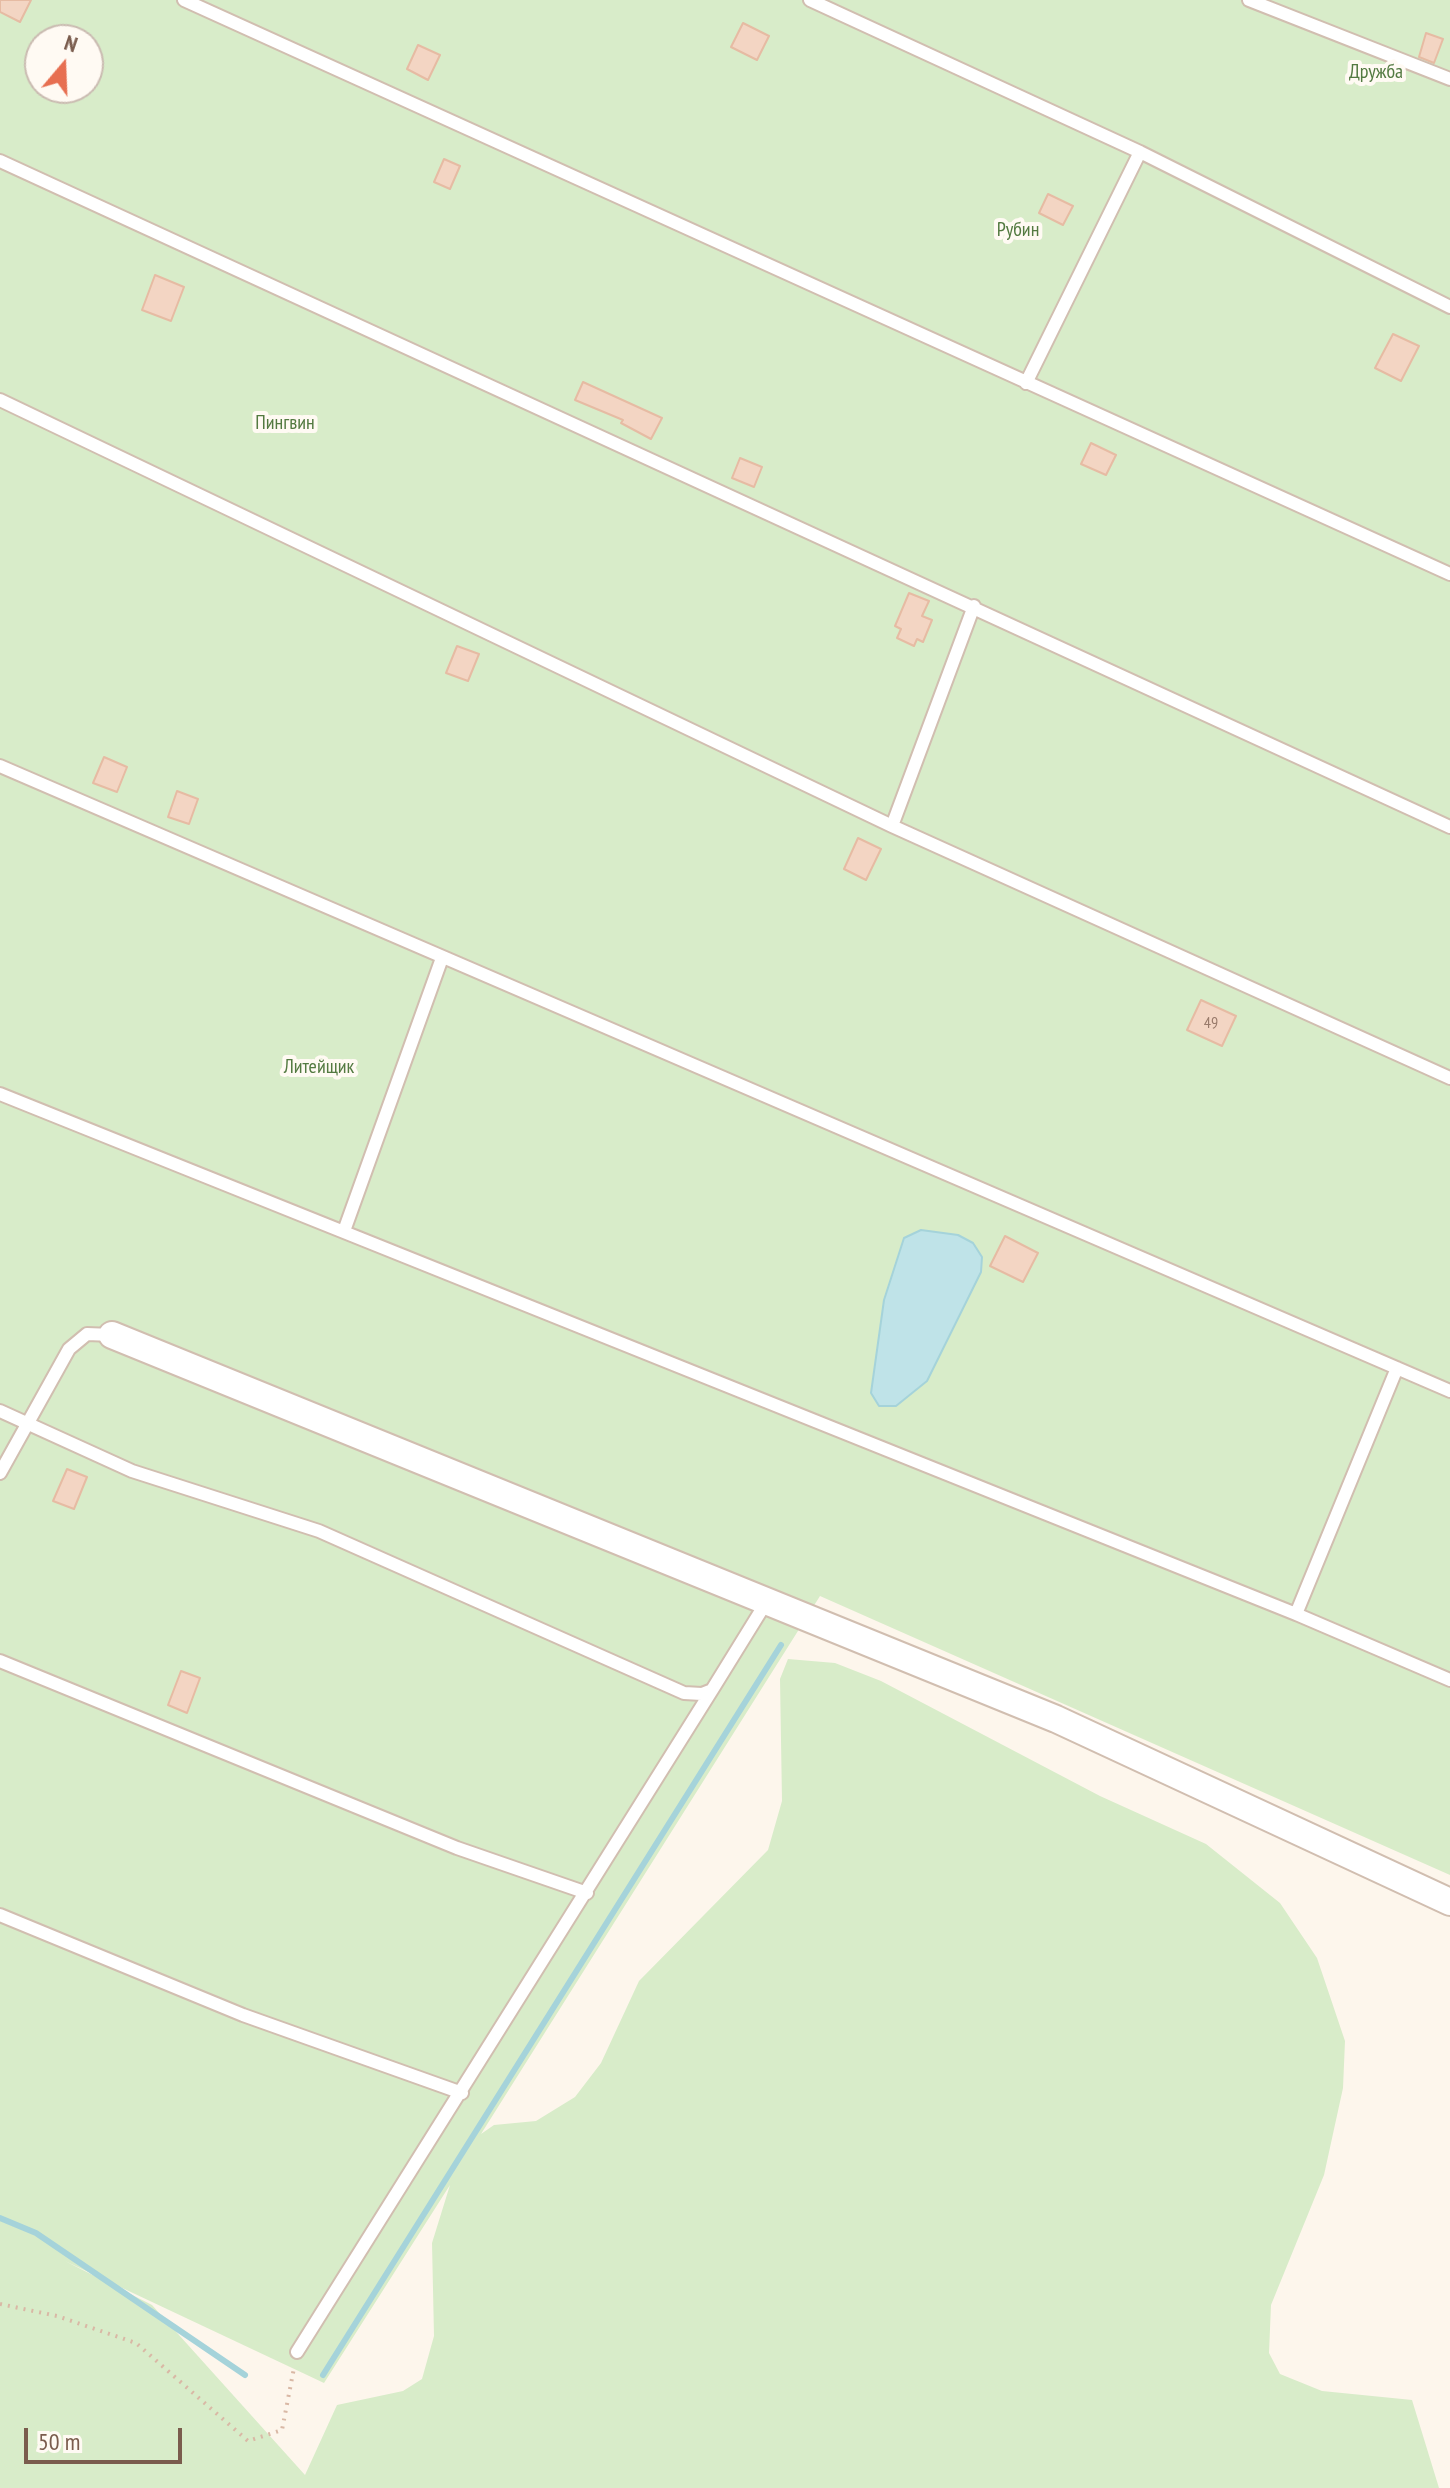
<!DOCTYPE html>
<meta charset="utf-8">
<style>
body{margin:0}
#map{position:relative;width:1450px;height:2488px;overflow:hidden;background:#fdf6ec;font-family:"PT Sans Narrow",sans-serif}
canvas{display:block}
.north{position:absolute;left:24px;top:24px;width:80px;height:80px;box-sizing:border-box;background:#fffaf3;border:2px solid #cabbb1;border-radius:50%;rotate:19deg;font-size:22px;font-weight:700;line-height:32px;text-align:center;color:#7a5c4d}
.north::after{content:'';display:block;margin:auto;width:28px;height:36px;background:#e76f51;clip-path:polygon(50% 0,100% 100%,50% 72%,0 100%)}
.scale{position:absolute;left:24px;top:2428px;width:158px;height:36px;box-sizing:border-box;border:4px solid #7a5c4d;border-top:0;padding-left:10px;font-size:24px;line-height:28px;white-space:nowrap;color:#7a5c4d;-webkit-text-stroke:6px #fffaf3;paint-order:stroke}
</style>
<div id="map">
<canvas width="1450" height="2488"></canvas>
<div class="north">N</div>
<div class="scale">50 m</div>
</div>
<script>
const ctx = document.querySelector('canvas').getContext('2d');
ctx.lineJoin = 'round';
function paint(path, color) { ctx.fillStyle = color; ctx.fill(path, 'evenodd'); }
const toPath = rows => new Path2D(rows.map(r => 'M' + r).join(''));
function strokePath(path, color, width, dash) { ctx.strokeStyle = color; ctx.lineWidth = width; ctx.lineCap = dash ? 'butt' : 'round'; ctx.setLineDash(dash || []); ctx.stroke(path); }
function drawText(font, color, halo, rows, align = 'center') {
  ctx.font = font + ' "PT Sans Narrow",sans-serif'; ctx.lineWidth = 8; ctx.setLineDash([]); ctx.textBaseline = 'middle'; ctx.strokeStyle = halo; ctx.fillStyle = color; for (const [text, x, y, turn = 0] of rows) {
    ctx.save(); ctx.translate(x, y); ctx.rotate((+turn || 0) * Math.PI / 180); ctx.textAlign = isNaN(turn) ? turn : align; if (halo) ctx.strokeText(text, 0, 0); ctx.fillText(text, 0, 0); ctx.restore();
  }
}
paint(toPath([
 [0,0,1450,0,1450,1875,820,1596,481,2134,494,2125,536,2121,575,2097,601,2063,639,1981,768,1850,782,1801,780,1679,788,1659,835,1663,881,1681,1100,1796,1206,1844,1280,1903,1317,1958,1345,2041,1343,2088,1324,2175,1271,2305,1269,2353,1280,2374,1322,2391,1412,2400,1439,2488,0,2488],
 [40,40,88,40,88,88,40,88],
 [450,2185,432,2243,434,2336,422,2379,403,2391,337,2405,305,2475,152,2305,65,2261,324,2383]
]), '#d8ecc9');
const water = toPath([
 [921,1230,958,1235,973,1243,982,1257,981,1272,927,1381,896,1406,879,1406,871,1393,884,1300,904,1238,921,1230]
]);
paint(water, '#bfe3e8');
strokePath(water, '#a5d3da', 2);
strokePath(toPath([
 [0,2218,36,2233,245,2375],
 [323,2375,781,1645]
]), '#a5d3da', 6);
const building = toPath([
 [0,0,31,0,20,22,0,12,0,0],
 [743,23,769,36,757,60,731,47,743,23],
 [1426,33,1443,39,1434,63,1419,57,1426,33],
 [418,45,440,55,428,80,407,69,418,45],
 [444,159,460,166,450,189,434,182,444,159],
 [1048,194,1073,206,1063,225,1039,213,1048,194],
 [155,275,184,287,171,321,142,310,155,275],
 [1393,334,1419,346,1401,381,1375,368,1393,334],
 [583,382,662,418,651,439,621,423,623,420,575,400,583,382],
 [1091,443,1116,455,1106,475,1081,464,1091,443],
 [740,458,762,467,754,487,732,478,740,458],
 [909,593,929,601,922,616,932,620,923,642,917,639,914,646,897,638,901,629,895,626,909,593],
 [457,646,479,654,468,681,446,673,457,646],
 [104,757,127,767,117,792,93,783,104,757],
 [177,791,198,799,189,824,168,817,177,791],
 [858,838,881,849,866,880,844,869,858,838],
 [1201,1000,1236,1016,1222,1046,1187,1030,1201,1000],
 [1005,1236,1038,1253,1023,1282,990,1266,1005,1236],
 [67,1469,87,1477,74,1509,53,1501,67,1469],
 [181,1671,200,1678,187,1713,168,1705,181,1671]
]);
paint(building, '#f3d5c3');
strokePath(building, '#e6bba3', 2);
const service = toPath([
 [184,0,1450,574],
 [810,0,1140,152,1450,307],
 [1249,0,1450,79],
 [0,161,1450,827],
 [1026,383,1140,152],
 [0,400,892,826,1450,1078],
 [0,766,1450,1391],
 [892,826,974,606],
 [0,1094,1296,1614,1450,1680],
 [344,1231,442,958],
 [0,1411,132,1471,319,1531,684,1693,702,1694,712,1690,767,1601],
 [0,1473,69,1349,87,1334,112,1335],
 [1296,1614,1397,1368],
 [0,1661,457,1848,587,1893],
 [0,1915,243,2015,462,2093],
 [297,2352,712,1690]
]);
const minor = toPath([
 [112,1335,1056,1719,1450,1902]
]);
strokePath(service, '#d1beb0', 16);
strokePath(minor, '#d1beb0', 30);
strokePath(toPath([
 [0,2304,57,2316,136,2343,248,2441,282,2430,294,2368]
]), '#d9b8a5', 4, [2, 6]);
strokePath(service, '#fff', 12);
strokePath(minor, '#fff', 26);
drawText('16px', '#987a6a', null, [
 ["49",1211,1023]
]);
drawText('20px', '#537a41', '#fffaf3', [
 ["Дружба",1376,72],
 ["Рубин",1018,230],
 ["Пингвин",285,423],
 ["Литейщик",319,1067]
]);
</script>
